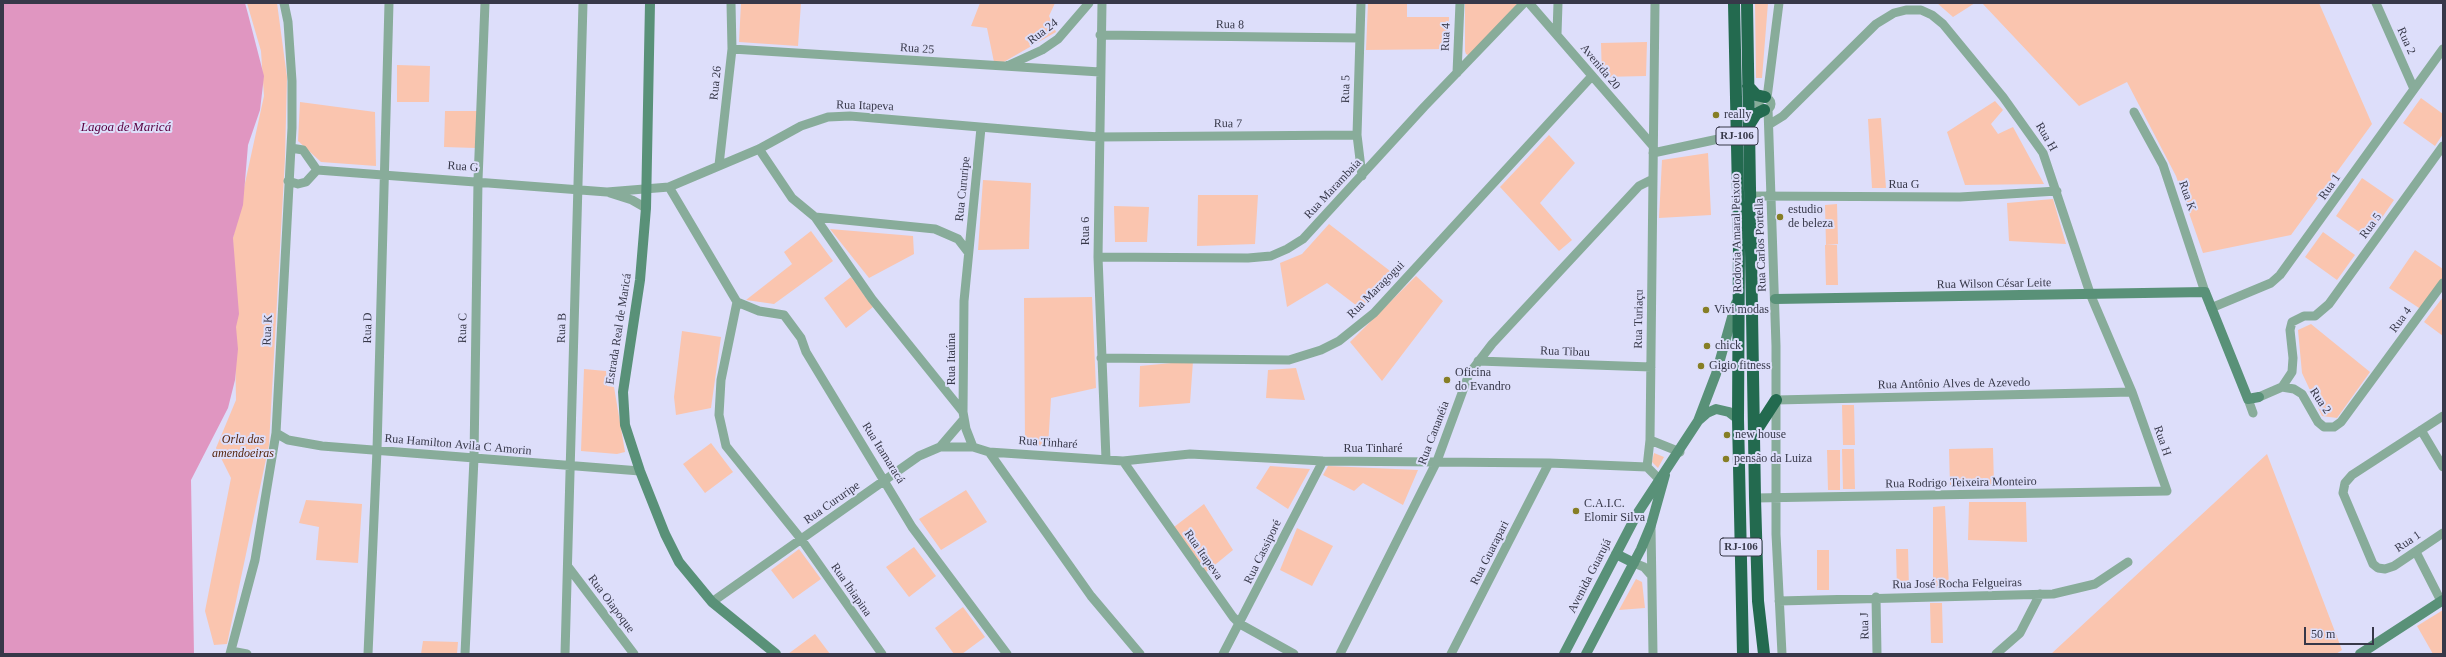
<!DOCTYPE html>
<meta charset="utf-8">
<style>
body{margin:0}
#map{position:relative;width:2446px;height:657px;overflow:hidden;background:#dddefa;font-family:Georgia,serif}
canvas{display:block}
.frame{position:absolute;inset:0;border:4px solid #373849;pointer-events:none}
.scale{position:absolute;left:2304px;top:627px;width:70px;height:18px;box-sizing:border-box;border:2px solid #373849;border-top:0;padding-left:5px;font-size:12px;line-height:14px;white-space:nowrap;color:#373849;-webkit-text-stroke:3px #dddefa;paint-order:stroke}
</style>
<div id="map">
<canvas width="2446" height="657"></canvas>
<div class="frame"></div>
<div class="scale">50 m</div>
</div>
<script>
const ctx = document.querySelector('canvas').getContext('2d');
ctx.lineJoin = 'round';
function paint(path, color) { ctx.fillStyle = color; ctx.fill(path, 'evenodd'); }
const toPath = rows => new Path2D(rows.map(r => 'M' + r).join(''));
function strokePath(path, color, width, dash) { ctx.strokeStyle = color; ctx.lineWidth = width; ctx.lineCap = dash ? 'butt' : 'round'; ctx.setLineDash(dash || []); ctx.stroke(path); }
function drawText(font, color, halo, rows, align = 'center') {
  ctx.font = font + ' Georgia,serif'; ctx.lineWidth = 4; ctx.setLineDash([]); ctx.textBaseline = 'middle'; ctx.strokeStyle = halo; ctx.fillStyle = color; for (const [text, x, y, turn = 0] of rows) {
    ctx.save(); ctx.translate(x, y); ctx.rotate((+turn || 0) * Math.PI / 180); ctx.textAlign = isNaN(turn) ? turn : align; if (halo) ctx.strokeText(text, 0, 0); ctx.fillText(text, 0, 0); ctx.restore();
  }
}
paint(toPath([
 [247,3,277,3,287,77,285,158,269,445,227,644,214,645,205,611,231,478,216,448,236,400,233,238,264,96,261,51],
 [741,3,801,3,798,46,739,42],
 [980,3,1055,3,1049,16,1056,32,995,67,987,28,971,26],
 [1368,3,1407,3,1407,17,1449,17,1448,49,1366,50],
 [1465,3,1518,3,1470,56,1466,54,1465,51],
 [1755,3,1768,3,1762,78,1756,78],
 [1937,3,1975,3,1953,17],
 [1982,3,2319,3,2372,124,2291,235,2203,253,2176,176,2127,82,2079,106],
 [1647,42,1646,76,1602,77,1601,43],
 [397,65,430,66,429,102,397,102],
 [2421,98,2443,114,2443,134,2435,146,2403,123],
 [1995,101,2003,110,1991,124,1998,134,2013,127,2044,184,1965,185,1947,132],
 [300,102,375,112,376,166,321,162,298,141],
 [445,111,477,111,476,148,444,147],
 [1881,118,1886,188,1872,188,1868,119],
 [1549,135,1575,163,1540,203,1572,240,1559,251,1500,187],
 [1708,153,1711,215,1659,218,1662,160],
 [2362,178,2394,200,2368,238,2336,216],
 [983,180,1031,183,1029,249,978,250],
 [1198,195,1258,195,1255,244,1197,246],
 [2053,199,2066,244,2009,241,2007,203],
 [1837,204,1838,244,1826,245,1825,205],
 [1114,206,1149,207,1147,242,1115,242],
 [1329,224,1394,274,1361,309,1327,283,1287,307,1280,263,1302,254],
 [830,229,913,236,914,254,869,278],
 [811,231,833,261,774,304,746,300,792,264,784,252],
 [2323,232,2355,255,2337,280,2305,257],
 [1825,245,1837,245,1838,285,1826,285],
 [2415,250,2443,269,2443,278,2422,310,2389,288],
 [1416,276,1443,301,1382,381,1350,342],
 [851,277,873,307,846,328,824,298],
 [1092,297,1096,388,1051,398,1048,447,1025,443,1024,298],
 [2443,297,2443,336,2424,322],
 [2311,324,2370,372,2337,418,2322,416,2302,373,2298,330],
 [682,331,721,337,711,408,676,415,674,397],
 [1193,361,1190,403,1139,407,1140,366],
 [1296,368,1305,400,1266,398,1268,370],
 [584,369,606,371,607,386,614,387,625,452,617,454,581,451],
 [1842,405,1854,405,1855,445,1843,445],
 [711,443,733,472,705,493,683,464],
 [1993,448,1994,485,1950,487,1949,449],
 [1842,449,1854,449,1855,489,1843,489],
 [1827,450,1840,450,1840,490,1828,490],
 [1654,453,1664,457,1658,468,1652,462],
 [2267,454,2342,650,2336,654,2051,654],
 [1270,466,1310,469,1288,509,1256,488],
 [1328,466,1418,470,1403,505,1363,483,1354,491,1323,475],
 [966,490,987,522,941,550,919,519],
 [306,500,362,504,358,563,316,560,319,527,299,523],
 [1969,502,2026,502,2027,542,1968,540],
 [1204,504,1233,550,1205,573,1174,527],
 [1945,506,1949,586,1933,589,1933,507],
 [1297,528,1333,546,1312,586,1280,570],
 [914,547,936,576,909,597,886,567],
 [799,549,821,579,793,599,771,570],
 [1896,549,1908,549,1909,589,1897,589],
 [1817,550,1829,550,1829,590,1817,590],
 [1636,579,1642,582,1645,608,1619,610],
 [1930,603,1942,603,1943,643,1931,643],
 [963,607,985,637,962,654,954,654,935,628],
 [2443,610,2443,654,2433,654,2417,626],
 [815,634,830,654,788,654],
 [423,641,458,642,457,654,421,654]
]), '#fac5af');
paint(toPath([
 [3,3,245,3,248,14,264,76,260,110,248,145,243,205,233,238,239,314,236,327,238,349,235,380,228,408,191,480,194,654,3,654]
]), '#e096c1');
strokePath(toPath([
 [1102,3,1098,257,1106,459],
 [1361,3,1357,135,1362,176],
 [1529,3,1653,146],
 [1655,3,1650,440,1647,467,1659,479],
 [2376,3,2414,89],
 [1557,34,1558,3],
 [1100,35,1360,38],
 [732,49,1100,72],
 [1007,66,1042,50,1058,39,1089,3],
 [1457,73,1460,3],
 '1759 104a6 6 0 1 1 12 0a6 6 0 1 1-12 0Z',
 [1767,98,1779,3],
 [1768,109,1776,346,1776,534,1782,654],
 [2134,112,2163,165,2205,292],
 [981,128,964,301,963,412,966,429,973,447,989,452,1123,461,1233,617,1240,624,1294,654],
 [291,148,303,150,317,170,607,192,669,187,759,149,801,126,828,117,850,116,1098,137,1357,135],
 [759,149,792,198,815,217,935,229,958,239,968,252],
 [1653,153,1737,135],
 [719,165,732,49,731,3],
 [288,181,298,184,306,182,317,170],
 [669,187,737,302,759,311,784,315,801,338,806,352,912,527,1007,654],
 [610,193,632,200,646,208],
 [1750,196,1960,197,2057,191],
 [815,217,872,299,963,412],
 [1098,257,1248,258,1271,256,1287,249,1303,239,1424,107,1524,3],
 [737,302,721,380,719,415,726,446,801,539,882,654],
 [2211,308,2271,283,2280,275,2443,49],
 [1101,358,1289,360,1321,350,1339,341,1374,313,1592,76],
 [1478,361,1651,367],
 [2282,387,2294,389,2302,394,2318,422,2324,427,2334,427,2341,422,2443,283],
 [2259,397,2282,387,2292,372,2293,358,2290,330,2292,322,2304,316,2315,316,2329,304,2443,146],
 [2248,399,2253,413],
 [1776,400,2132,392],
 [2443,416,2352,475,2345,483,2343,493,2373,564,2378,568,2385,569,2394,566,2443,533],
 [2421,430,2443,467],
 [276,433,288,440,322,446,640,471],
 [1650,440,1680,452],
 [940,447,964,419],
 [989,452,1091,596,1140,654],
 [1123,461,1190,454,1323,461,1549,463,1647,467],
 [1755,498,2167,491,2132,392,2091,296,2043,153,2003,97,1943,24,1932,15,1921,10,1906,10,1894,13,1876,24,1783,116,1770,124],
 [1651,527,1653,654],
 [2416,552,2441,601],
 [1634,563,1644,567,1651,575],
 [569,568,634,654],
 [1876,597,1877,654],
 [1779,601,2053,594,2095,584,2128,562],
 [712,602,919,456,940,447,973,447],
 [231,651,247,654],
 [230,654,255,560,276,433,292,128,292,81,288,22,284,3],
 [368,654,377,450,389,3],
 [465,654,474,458,478,180,485,3],
 [565,654,583,3],
 [1223,654,1323,461],
 [1340,654,1437,461,1469,374,1492,344,1639,186,1653,179],
 [1451,654,1549,463],
 [1996,654,2020,633,2040,594]
]), '#88ac9a', 9);
strokePath(toPath([
 [650,3,646,208,640,280,623,392,625,425,640,471,665,534,679,562,712,602,776,654],
 [1775,299,2205,292,2248,399,2259,397],
 [1699,420,1707,413,1716,409,1729,412,1738,419],
 [1616,554,1634,563],
 [1564,654,1637,514,1698,421,1716,374,1736,303],
 [1586,654,1641,549,1651,525,1665,475],
 [2360,654,2443,600]
]), '#599178', 10);
strokePath(toPath([
 [1734,3,1739,240,1738,419,1743,654],
 [1747,3,1755,498,1758,601,1764,654],
 [1748,86,1756,95,1765,97],
 [1749,125,1756,114,1764,110],
 [1754,434,1776,400]
]), '#236a4f', 12);
for (const [x, y, r, color] of [
 [1716,115,4,"#867e25"],
 [1780,217,4,"#867e25"],
 [1706,310,4,"#867e25"],
 [1707,346,4,"#867e25"],
 [1701,366,4,"#867e25"],
 [1447,380,4,"#867e25"],
 [1727,435,4,"#867e25"],
 [1726,459,4,"#867e25"],
 [1576,511,4,"#867e25"]
]) { const dot = new Path2D(); dot.arc(x, y, r, 0, 2 * Math.PI); ctx.fillStyle = color; ctx.fill(dot); strokePath(dot, '#dddefa', 1.5); }
for (const [x, y, w] of [
 [1737,136,42],
 [1741,547,42]
]) { const box = new Path2D(); box.roundRect(x - w / 2, y - 9, w, 18, 3); ctx.fillStyle = '#dddefa'; ctx.fill(box); strokePath(box, '#373849', 1); }
drawText('bold 11px', '#373849', null, [
 ["RJ-106",1737,136],
 ["RJ-106",1741,547]
]);
drawText('12px', '#373849', '#dddefa', [
 ["Rua 8",1230,25,1],
 ["Rua 24",1043,32,-37],
 ["Rua 4",1446,37,-88],
 ["Rua 2",2406,41,66],
 ["Rua 25",917,49,4],
 ["Avenida 20",1600,67,50],
 ["Rua 26",716,83,-84],
 ["Rua 5",1346,89,-89],
 ["Rua Itapeva",865,106,2],
 ["Rua 7",1228,124,1],
 ["Rua H",2046,137,60],
 ["Rua G",463,167,4],
 ["Rua G",1904,185],
 ["Rua 1",2330,187,-55],
 ["Rua Cururipe",963,189,-84],
 ["Rua Marambaia",1333,189,-47],
 ["Rua K",2187,196,71],
 ["Rua 5",2371,226,-54],
 ["Rua 6",1086,231,-90],
 ["Rodovia Amaral Peixoto",1737,233,-91],
 ["Rua Carlos Portella",1761,245,-92],
 ["Rua Wilson César Leite",1994,284,-1],
 ["Rua Maragogui",1376,290,-45],
 ["Rua Turiaçu",1639,319,-89],
 ["Rua 4",2401,320,-54],
 ["Rua D",368,328,-89],
 ["Rua C",463,328,-89],
 ["Rua B",562,328,-88],
 ["Estrada Real de Maricá",619,329,-81],
 ["Rua K",268,330,-87],
 ["Rua Tibau",1565,352,2],
 ["Rua Itaúna",952,359,-90],
 ["Rua Antônio Alves de Azevedo",1954,384,-1],
 ["Rua 2",2320,401,56],
 ["Rua Cananéia",1434,433,-69],
 ["Rua H",2162,441,71],
 ["Rua Tinharé",1048,443,4],
 ["Rua Hamilton Avila C Amorin",458,445,5],
 ["Rua Tinharé",1373,449],
 ["Rua Itamaracá",883,453,58],
 ["Rua Rodrigo Teixeira Monteiro",1961,483,-1],
 ["Rua Cururipe",832,503,-35],
 ["Rua 1",2408,542,-34],
 ["Rua Cassiporé",1263,552,-64],
 ["Rua Guarapari",1490,553,-63],
 ["Rua Itapeva",1203,555,55],
 ["Avenida Guarujá",1590,576,-63],
 ["Rua José Rocha Felgueiras",1957,584,-1],
 ["Rua Ibiapina",851,590,55],
 ["Rua Oiapoque",611,604,53],
 ["Rua J",1865,626,-91]
]);
drawText('12px', '#373849', '#dddefa', [
 ["really",1724,115],
 ["estudio",1788,210],
 ["de beleza",1788,224],
 ["Vivi modas",1714,310],
 ["chick",1715,346],
 ["Gigio fitness",1709,366],
 ["Oficina",1455,373],
 ["do Evandro",1455,387],
 ["new house",1735,435],
 ["pensão da Luiza",1734,459],
 ["C.A.I.C.",1584,504],
 ["Elomir Silva",1584,518]
], 'left');
drawText('italic 12px', '#56250d', '#dddefa', [
 ["Orla das",243,440],
 ["amendoeiras",243,454]
]);
drawText('italic 13px', '#590040', '#dddefa', [
 ["Lagoa de Maricá",126,128]
]);
</script>
